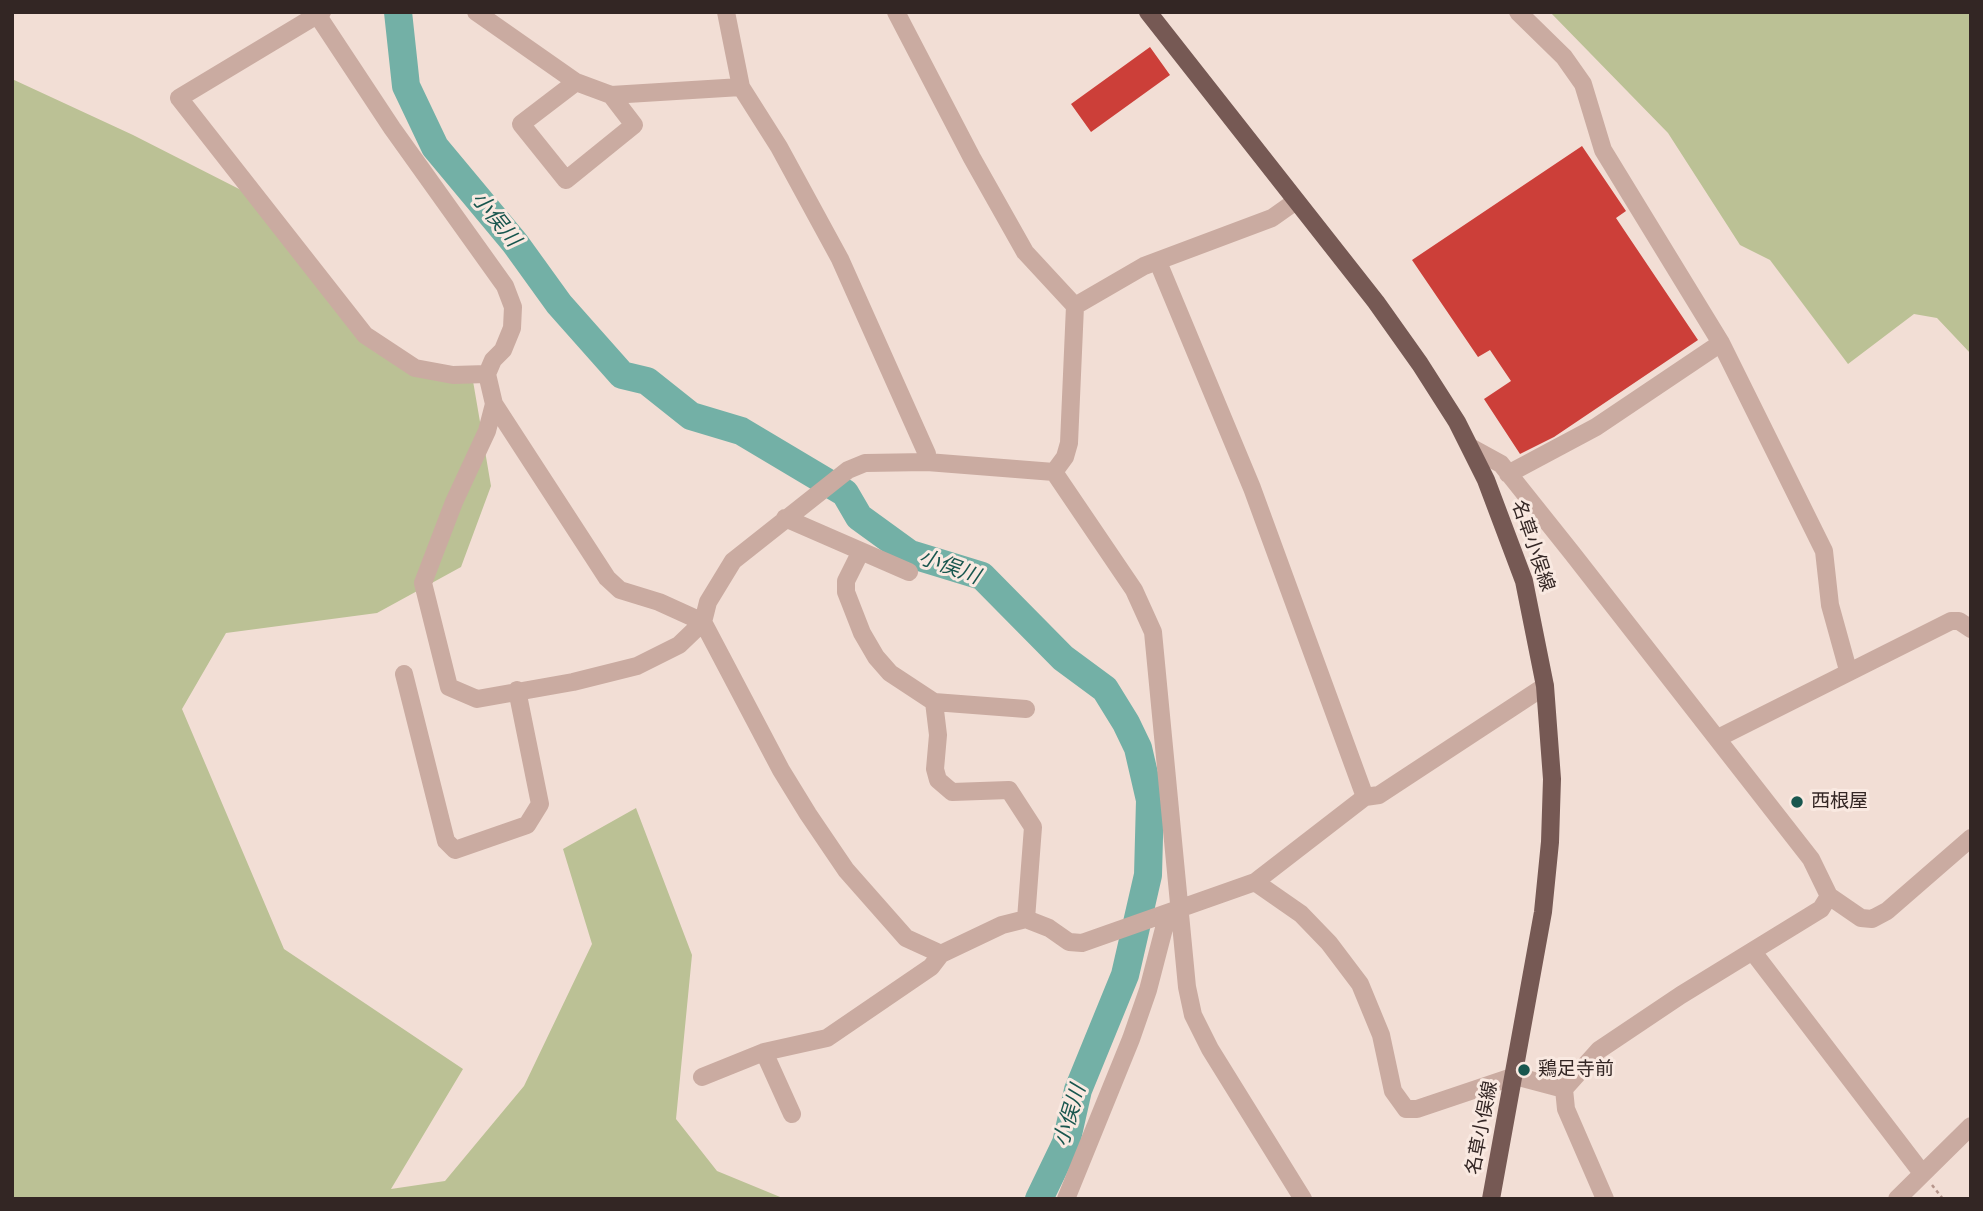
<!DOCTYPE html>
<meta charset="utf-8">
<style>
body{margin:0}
#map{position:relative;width:1983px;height:1211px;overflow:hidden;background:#f2ded5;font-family:"Roboto Condensed",sans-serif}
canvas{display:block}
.frame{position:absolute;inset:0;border:14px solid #332624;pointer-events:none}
</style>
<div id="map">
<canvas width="1983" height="1211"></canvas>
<div class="frame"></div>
</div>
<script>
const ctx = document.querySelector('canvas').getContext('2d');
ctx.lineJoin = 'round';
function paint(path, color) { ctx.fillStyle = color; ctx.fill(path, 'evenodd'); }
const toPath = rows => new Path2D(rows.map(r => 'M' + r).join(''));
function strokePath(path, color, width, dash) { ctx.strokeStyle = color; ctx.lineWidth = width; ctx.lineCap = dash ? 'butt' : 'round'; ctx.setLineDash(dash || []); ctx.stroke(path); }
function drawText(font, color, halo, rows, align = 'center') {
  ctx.font = font + ' "Roboto Condensed","Noto Sans JP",sans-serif'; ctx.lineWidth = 6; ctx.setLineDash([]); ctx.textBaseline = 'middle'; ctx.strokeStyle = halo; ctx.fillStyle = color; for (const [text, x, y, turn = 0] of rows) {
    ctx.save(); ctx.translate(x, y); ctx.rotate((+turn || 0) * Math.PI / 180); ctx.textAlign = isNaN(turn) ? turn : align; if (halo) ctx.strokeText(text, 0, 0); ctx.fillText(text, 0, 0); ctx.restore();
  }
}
paint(toPath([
 [1550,12,1971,12,1971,354,1937,318,1914,314,1848,364,1770,260,1740,245,1668,133],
 [12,79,133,135,245,192,375,352,473,381,491,486,461,567,377,613,226,633,182,709,284,949,463,1069,391,1189,445,1181,524,1086,592,944,563,849,636,808,692,955,676,1119,717,1171,785,1199,12,1199]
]), '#bbc195');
strokePath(toPath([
 [398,12,406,86,435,147,515,243,559,304,622,375,647,381,691,416,741,431,845,493,859,517,910,554,982,576,1063,658,1105,689,1126,723,1138,748,1150,800,1148,875,1125,975,1078,1090,1066,1143,1039,1199]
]), '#73b0a6', 28);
paint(toPath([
 [1150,47,1170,75,1091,132,1071,104],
 [1582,146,1626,211,1616,218,1698,340,1554,437,1520,454,1484,399,1511,381,1490,350,1478,357,1412,260]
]), '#cc3f39');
strokePath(toPath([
 [1932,1185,1943,1199]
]), '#b5958b', 2.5, [3.5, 3.5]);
strokePath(toPath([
 [322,12,179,98,365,335,415,368,453,375,487,374],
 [476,12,576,82,611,95,741,87],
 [726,12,741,87,779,147,840,259,927,454,927,462],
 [896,12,972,158,1025,252,1075,306],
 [1518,12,1564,57,1583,84,1603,150,1721,343,1824,551,1830,605,1848,670],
 [318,16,392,128,505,286,513,307,512,328,503,350,493,360,487,374,494,404,607,578,620,590,659,602,703,622,781,770,808,814,846,870,906,938,941,954,1002,925,1026,919,1049,928,1069,942,1082,943,1255,882,1301,914,1329,943,1360,984,1381,1035,1393,1091,1406,1109,1417,1109,1515,1076,1564,1089],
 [576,82,521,124,566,180,634,125,611,95],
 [1158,262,1252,488,1365,797],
 [1075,306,1144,266,1272,218,1296,201],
 [494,404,487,431,454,502,423,583,449,687,477,699,573,682,637,666,679,645,703,622,708,602,733,561,848,470,865,463,927,462,1054,472,1065,457,1069,443,1075,306],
 [1470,447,1501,464,1572,553,1811,859,1829,896,1821,909,1681,995,1599,1050,1564,1089,1566,1109,1605,1199],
 [1054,472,1134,590,1153,632,1187,987,1193,1015,1210,1049,1303,1199],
 [1508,474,1596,427,1721,343],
 [785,518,909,572],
 [861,551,846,581,846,592,862,633,876,657,890,673,934,702,1026,709],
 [404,674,446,841,455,850,527,825,540,804,517,690],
 [934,702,938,735,935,769,938,780,952,792,1009,790,1033,827,1026,919],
 [1718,738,1951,621,1959,621,1971,629],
 [1255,882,1365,797,1379,795,1545,686],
 [1829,896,1861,918,1872,919,1887,911,1971,838],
 [1753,952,1922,1173],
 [764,1052,792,1114],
 [702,1077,764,1052,827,1038,931,967,941,954],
 [1066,1199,1131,1039,1148,990,1168,913],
 [1897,1199,1971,1126]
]), '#caaba1', 18);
strokePath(toPath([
 [1148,12,1376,302,1420,364,1457,422,1486,480,1524,581,1545,686,1552,779,1550,842,1543,912,1491,1199]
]), '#765954', 18);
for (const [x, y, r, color] of [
 [1797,802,7,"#18564e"],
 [1524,1070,7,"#18564e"]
]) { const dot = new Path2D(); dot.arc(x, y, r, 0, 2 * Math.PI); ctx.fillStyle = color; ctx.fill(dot); strokePath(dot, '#f9e9e1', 2.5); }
drawText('19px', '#332624', '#f9e9e1', [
 ["名草小俣線",1532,546,71],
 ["名草小俣線",1483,1128,-79]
]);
drawText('19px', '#332624', '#f9e9e1', [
 ["西根屋",1811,802],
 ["鶏足寺前",1538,1070]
], 'left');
drawText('italic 21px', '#18564e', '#f9e9e1', [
 ["小俣川",495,220,51],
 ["小俣川",949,568,20],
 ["小俣川",1071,1116,-73]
]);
</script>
